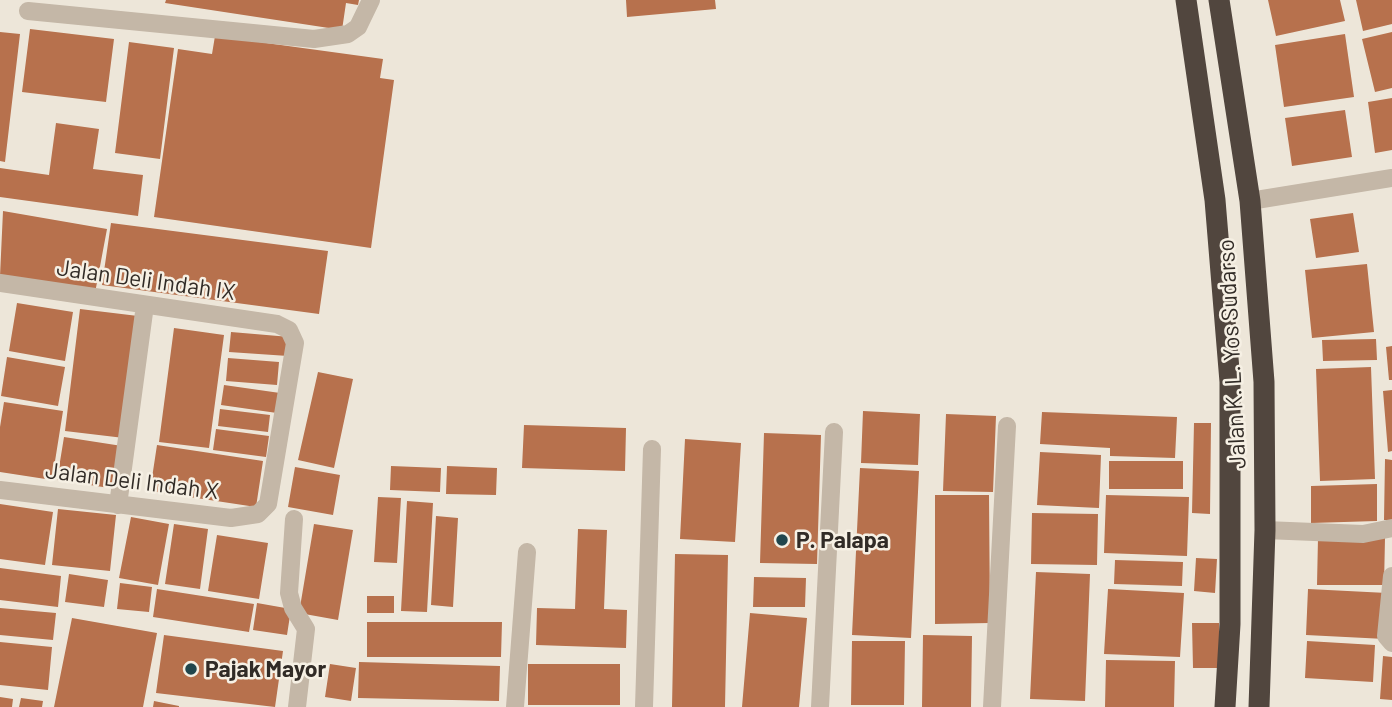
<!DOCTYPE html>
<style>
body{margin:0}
canvas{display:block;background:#ede6d9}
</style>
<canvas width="1392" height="707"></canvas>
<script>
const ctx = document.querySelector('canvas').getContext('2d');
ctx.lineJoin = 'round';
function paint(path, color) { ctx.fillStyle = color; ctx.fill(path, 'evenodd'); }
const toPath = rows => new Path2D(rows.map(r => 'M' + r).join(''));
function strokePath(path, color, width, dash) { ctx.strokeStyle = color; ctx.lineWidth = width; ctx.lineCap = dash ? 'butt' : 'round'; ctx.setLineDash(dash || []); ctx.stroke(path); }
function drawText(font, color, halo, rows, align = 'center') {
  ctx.font = font + ' Barlow,sans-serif'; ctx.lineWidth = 5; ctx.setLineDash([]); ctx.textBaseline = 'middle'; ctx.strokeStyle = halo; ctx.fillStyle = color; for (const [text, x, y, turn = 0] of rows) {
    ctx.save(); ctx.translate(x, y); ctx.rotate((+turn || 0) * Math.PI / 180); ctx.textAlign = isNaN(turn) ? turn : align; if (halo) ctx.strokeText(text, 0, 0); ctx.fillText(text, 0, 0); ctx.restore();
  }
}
paint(toPath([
 [166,0,359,0,358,5,346,3,342,30,165,3],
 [626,0,715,0,716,9,627,17],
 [1268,0,1340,0,1345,21,1276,36],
 [1356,0,1392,0,1392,24,1363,31],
 [30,29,114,39,106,102,22,92],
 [0,32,20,34,5,162,0,161],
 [1392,32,1392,88,1375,92,1362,39],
 [1345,34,1354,97,1284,107,1275,45],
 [215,36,383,59,380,78,394,80,371,248,154,217,178,49,212,54],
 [129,42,174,48,160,159,115,153],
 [1392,98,1392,150,1375,153,1368,102],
 [1345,110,1352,157,1292,166,1285,118],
 [56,123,99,129,93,169,143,175,138,216,0,197,0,168,49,175],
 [3,211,107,229,95,293,0,276],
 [1353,213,1359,252,1316,258,1310,219],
 [111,223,328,251,319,314,102,285],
 [1367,264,1374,332,1312,338,1305,270],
 [17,303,73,312,65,361,9,351],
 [80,309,138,316,124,438,65,431],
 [174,328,224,335,209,448,159,442],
 [231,332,290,337,288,356,229,352],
 [1376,339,1377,360,1323,361,1322,340],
 [1392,346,1392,380,1389,380,1386,347],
 [7,357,65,367,58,406,1,396],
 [228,358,279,362,277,385,226,381],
 [1371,367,1375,479,1320,481,1316,369],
 [318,372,353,379,334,468,298,460],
 [224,385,280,393,277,413,221,405],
 [1392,390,1392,451,1388,452,1383,391],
 [4,402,63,411,52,480,0,472,0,427],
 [220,409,270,415,268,432,218,426],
 [863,411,920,414,918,465,861,463],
 [1042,412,1177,417,1175,458,1110,456,1110,448,1040,444],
 [946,414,996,416,993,492,943,491],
 [1194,423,1211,423,1210,514,1192,513],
 [524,425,626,428,625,471,522,468],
 [216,429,269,436,266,457,213,450],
 [764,433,821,435,817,564,760,563],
 [64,437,122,446,116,489,57,480],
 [685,439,741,443,735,542,680,539],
 [157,445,263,461,256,507,150,491],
 [1040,452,1101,455,1099,508,1037,505],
 [1385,459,1392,460,1392,520,1384,520],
 [1109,461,1183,461,1183,489,1109,489],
 [391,466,441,468,440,492,390,490],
 [447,466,497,468,496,495,446,494],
 [295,467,340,475,333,515,288,507],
 [860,468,919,471,911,638,852,635],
 [1377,484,1377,521,1311,523,1311,486],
 [935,495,989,495,990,623,935,624],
 [1106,495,1189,497,1187,556,1104,553],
 [378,497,401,498,397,563,374,562],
 [407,501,433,503,427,612,401,611],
 [0,504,53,512,45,565,0,559],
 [58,509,116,515,110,571,52,565],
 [1032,513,1098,514,1097,565,1031,564],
 [436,516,458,518,453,607,431,605],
 [131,517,169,524,158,585,119,578],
 [174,524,208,529,200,589,165,584],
 [314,524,353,530,338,620,299,613],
 [578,529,607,530,604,609,627,610,626,648,536,645,537,608,575,609],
 [217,535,268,543,259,599,208,591],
 [1318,538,1385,538,1384,585,1317,585],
 [675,554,728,555,725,707,672,707],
 [1196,558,1217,559,1215,593,1194,591],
 [1115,560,1183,562,1182,586,1114,584],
 [0,568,61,576,58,607,0,600],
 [1036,572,1090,574,1085,701,1030,699],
 [69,574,108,580,104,607,65,602],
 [754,577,806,578,805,607,753,607],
 [120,583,152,587,149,612,117,609],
 [157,589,254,604,249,632,153,617],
 [1108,589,1184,593,1180,657,1104,654],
 [1308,589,1387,593,1385,639,1306,635],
 [367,596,394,596,394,613,367,613],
 [257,603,291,609,287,635,253,630],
 [0,608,56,613,53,640,0,635],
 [750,613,807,618,799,707,742,707],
 [72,618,157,633,143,707,54,707],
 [367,622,502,622,501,657,367,657],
 [1192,623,1219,623,1219,668,1193,668],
 [164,635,283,651,275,707,156,693],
 [923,635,972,636,971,707,922,707],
 [852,641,905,641,904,705,851,705],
 [1307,641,1375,645,1373,682,1305,678],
 [0,642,52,647,48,690,0,685],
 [1383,656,1392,657,1392,700,1380,699],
 [1106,660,1175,661,1174,707,1105,707],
 [359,662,500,666,499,701,358,698],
 [330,664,356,668,351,701,325,697],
 [528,664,620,664,620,705,528,705],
 [0,697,13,699,12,707,0,707],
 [21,698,43,701,42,707,19,707],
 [154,701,179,706,179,707,153,707]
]), '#b7714d');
strokePath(toPath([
 [28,11,314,39,348,34,358,27,371,0],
 [1250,201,1392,178],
 [0,283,277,324,289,330,295,343,268,504,258,514,231,518,0,490],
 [118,505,145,305],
 [294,519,289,593,293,608,306,629,297,707],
 [1265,530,1363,534,1392,528],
 [1392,576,1386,636,1392,643],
 [515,707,527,552],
 [644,707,652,449],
 [820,707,834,432],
 [992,707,1007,426]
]), '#c4b7a7', 18);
strokePath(toPath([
 [1186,0,1215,200,1230,382,1230,624,1225,707],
 [1219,0,1250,201,1264,382,1265,530,1259,707]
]), '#51463e', 21);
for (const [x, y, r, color] of [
 [782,540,7,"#21464d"],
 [191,669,7,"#21464d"]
]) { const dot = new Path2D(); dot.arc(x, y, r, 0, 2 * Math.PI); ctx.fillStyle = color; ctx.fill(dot); strokePath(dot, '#f6f0e4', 2.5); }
drawText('23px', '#312b26', '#f6f0e4', [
 ["Jalan Deli Indah IX",146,280,8],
 ["Jalan K. L. Yos Sudarso",1232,354,-93],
 ["Jalan Deli Indah X",132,481,7]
]);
drawText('bold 23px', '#312b26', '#f6f0e4', [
 ["P. Palapa",796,540],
 ["Pajak Mayor",205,669]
], 'left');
</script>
